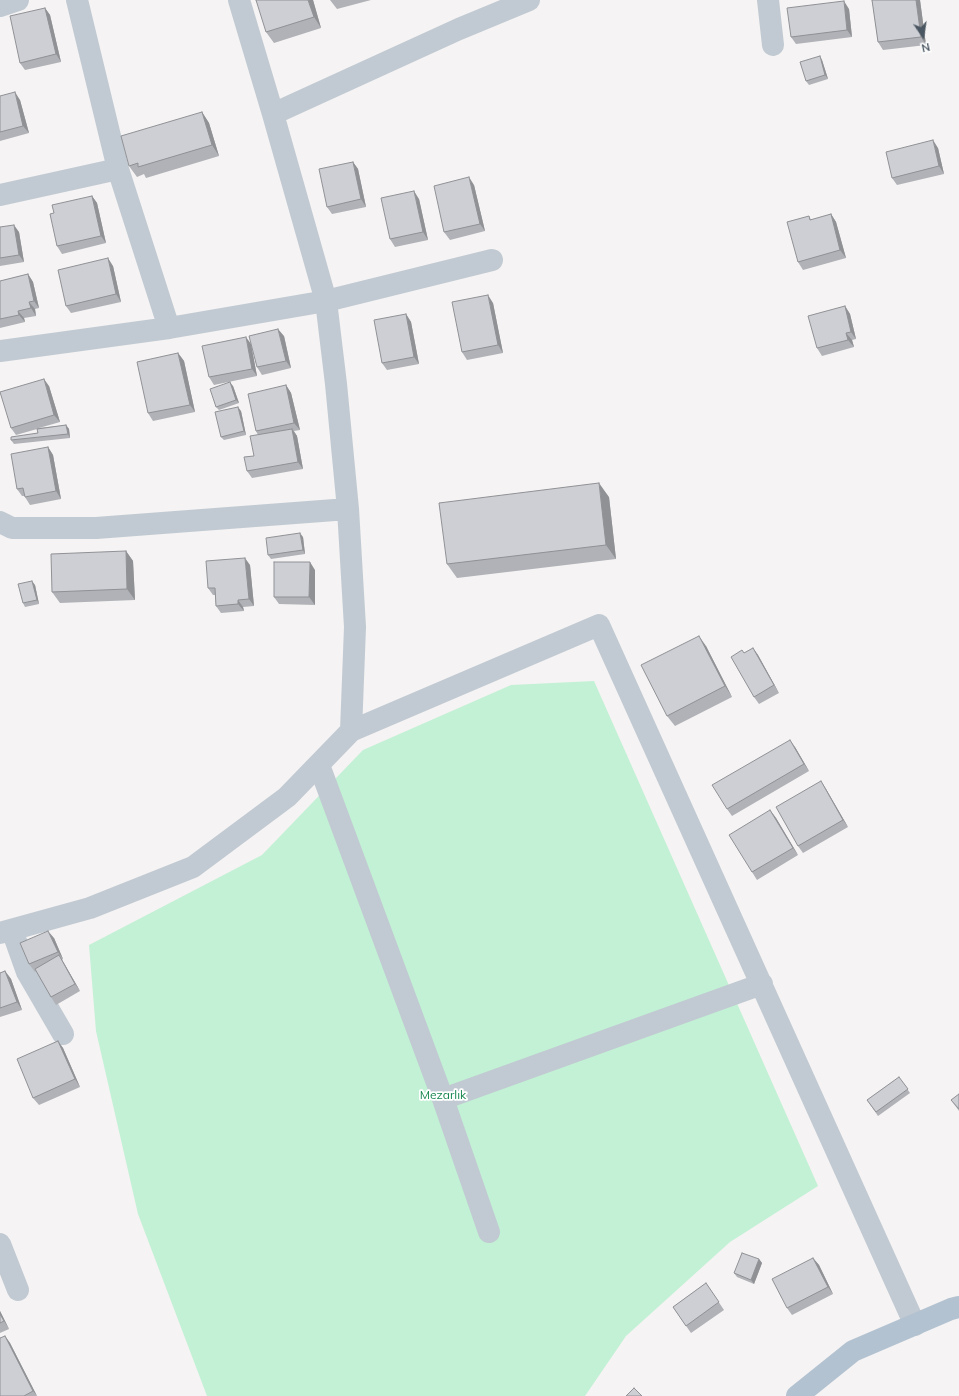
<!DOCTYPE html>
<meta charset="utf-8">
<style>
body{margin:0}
#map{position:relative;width:959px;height:1396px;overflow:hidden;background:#f5f3f3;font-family:Mulish,sans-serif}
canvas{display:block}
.north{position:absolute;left:903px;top:16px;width:40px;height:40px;-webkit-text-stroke:3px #fff;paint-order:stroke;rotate:167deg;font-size:11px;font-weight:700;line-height:16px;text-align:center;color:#4a5661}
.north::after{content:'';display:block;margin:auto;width:14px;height:18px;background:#4a5661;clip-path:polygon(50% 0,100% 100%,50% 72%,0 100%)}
</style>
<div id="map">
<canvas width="959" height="1396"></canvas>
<div class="north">N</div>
</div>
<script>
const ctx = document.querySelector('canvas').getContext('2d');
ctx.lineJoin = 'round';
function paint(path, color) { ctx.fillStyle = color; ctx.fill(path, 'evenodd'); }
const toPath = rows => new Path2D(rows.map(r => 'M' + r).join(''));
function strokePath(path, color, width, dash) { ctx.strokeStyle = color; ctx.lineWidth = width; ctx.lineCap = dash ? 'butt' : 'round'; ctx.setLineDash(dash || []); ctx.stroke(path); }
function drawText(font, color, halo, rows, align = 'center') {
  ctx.font = font + ' Mulish,sans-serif'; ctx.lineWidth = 3.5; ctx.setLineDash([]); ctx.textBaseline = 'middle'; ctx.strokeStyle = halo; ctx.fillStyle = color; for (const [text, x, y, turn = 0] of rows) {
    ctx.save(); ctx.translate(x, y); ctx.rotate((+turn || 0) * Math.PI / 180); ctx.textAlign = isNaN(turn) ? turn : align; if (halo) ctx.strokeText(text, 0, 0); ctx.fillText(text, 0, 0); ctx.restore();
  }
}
paint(toPath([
 [594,681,818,1186,730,1242,626,1336,585,1396,207,1396,138,1214,96,1031,89,945,262,855,363,750,511,685]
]), '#c3f1d5');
strokePath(toPath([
 [77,0,118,169,169,328],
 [239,0,273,114,326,301,336,384,348,509,355,627,351,731],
 [768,0,773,45],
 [0,6,18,0],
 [273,114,459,29,529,0],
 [0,195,118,169],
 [0,351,169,328,326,301,492,260],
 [0,522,12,528,96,528,348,509],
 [319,765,443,1099,489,1232],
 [12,930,27,972,63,1034],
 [0,933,90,908,193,867,287,797,351,731,599,625,915,1325],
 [443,1099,762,984],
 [0,1244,18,1290]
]), '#c1cad2', 22);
strokePath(toPath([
 [797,1396,853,1351,951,1309,959,1307]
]), '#b3c2d1', 22);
paint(toPath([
 [313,0,321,28,274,43,266,32],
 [330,0,371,0,337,9],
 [872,0,920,0,926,45,883,50,878,42],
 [45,8,50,15,61,62,25,70,20,63],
 [849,9,852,37,796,44,791,37],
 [822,60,828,79,809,85,806,81],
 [0,96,20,100,29,133,0,141],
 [202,112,209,123,219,156,146,178,144,174,137,177,129,166],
 [938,148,944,174,897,185,892,178],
 [353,162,358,169,366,207,332,214,327,207],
 [474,185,485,231,450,240,444,232],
 [92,196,97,203,106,243,62,254,57,246,54,213],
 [419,199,428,240,395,247,390,239],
 [831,214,836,222,846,258,803,270,798,262,809,216,811,220],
 [0,227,19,232,24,262,0,266],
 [113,266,121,302,71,313,66,306],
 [28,274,33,282,39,308,35,309,36,316,24,318,25,322,0,328,0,281],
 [493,303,503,353,467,360,462,352],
 [845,306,850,314,856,339,852,340,854,347,822,356,817,348],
 [406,314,411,322,419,364,387,370,382,363],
 [284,336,291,368,262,375,257,367],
 [251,344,257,376,214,385,209,377],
 [178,353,184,361,195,412,153,421,148,413],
 [286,385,291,393,300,430,294,431,297,436,303,469,252,478,247,471,254,456,258,435,256,431],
 [49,386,60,422,39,428,66,425,69,429,70,438,14,444,11,440,38,433,37,429,16,435,11,428],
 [233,386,239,403,219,410,216,407],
 [241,411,246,435,224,440,221,437],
 [48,447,53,455,61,499,30,505,25,497,25,496,22,496,17,489],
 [609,497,616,559,457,578,447,564],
 [303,537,305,554,271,559,268,555],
 [126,551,133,561,135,600,60,603,52,592],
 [250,565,254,606,243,607,244,611,221,613,216,606,215,595,213,595,208,588],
 [315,570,315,605,279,604,274,597],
 [35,585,39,604,25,607,23,603],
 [706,646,732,697,675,726,667,716],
 [753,648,758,655,779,693,759,704,754,697,744,653],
 [795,747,809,771,732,816,727,809],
 [821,781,826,789,848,827,803,853,798,846],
 [770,810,776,818,798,855,757,880,752,872],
 [54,938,63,959,62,960,80,991,56,1005,51,997,36,971,35,972,29,964],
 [5,971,11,979,22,1010,0,1017,0,973],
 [58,1041,63,1048,80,1087,39,1105,33,1098],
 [899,1077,910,1093,878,1116,867,1100],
 [959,1094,959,1111,951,1100],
 [813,1258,819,1265,833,1294,792,1315,787,1308],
 [759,1259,762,1263,754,1284,737,1277,734,1273],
 [706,1283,724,1310,691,1333,673,1307],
 [0,1311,9,1329,0,1333],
 [5,1336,10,1343,37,1396,0,1396]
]), '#b0b2b7');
paint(toPath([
 [308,0,313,0,321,28,314,17],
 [916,0,920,0,926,45,921,37],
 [844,1,849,9,852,37,847,30],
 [45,8,50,15,61,62,56,54],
 [820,56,822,60,828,79,825,75],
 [15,92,20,100,29,133,23,126],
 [202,112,209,123,219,156,212,145],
 [933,140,938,148,944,174,939,166],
 [353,162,358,169,366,207,361,199],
 [469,177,474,185,485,231,480,224],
 [414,191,419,199,428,240,423,232],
 [92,196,97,203,106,243,101,236],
 [831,214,836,222,846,258,840,250],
 [14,225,19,232,24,262,19,255],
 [108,258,113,266,121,302,116,294],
 [28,274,33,282,39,308,34,301],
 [488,295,493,303,503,353,498,345],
 [29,302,35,309,36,316,31,308],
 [845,306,850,314,856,339,851,332],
 [18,311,24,318,25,322,19,315],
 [406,314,411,322,419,364,414,357],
 [278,329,284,336,291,368,286,361],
 [846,333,852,340,854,347,848,340],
 [246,337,251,344,257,376,252,369],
 [178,353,184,361,195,412,190,405],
 [44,379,49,386,60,422,54,415],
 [230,382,233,386,239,403,236,400],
 [286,385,291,393,300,430,294,423],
 [238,407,241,411,246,435,244,431],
 [66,425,69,429,70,438,68,434],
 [292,429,297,436,303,469,298,462],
 [48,447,53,455,61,499,56,491],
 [599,483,609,497,616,559,606,545],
 [300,533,303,537,305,554,303,550],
 [126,551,133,561,135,600,127,589],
 [245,558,250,565,254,606,249,599],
 [310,562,315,570,315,605,309,597],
 [32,581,35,585,39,604,37,600],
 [238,600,243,607,244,611,238,604],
 [699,636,706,646,732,697,725,686],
 [753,648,758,655,779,693,774,685],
 [790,740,795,747,809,771,804,764],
 [821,781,826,789,848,827,843,820],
 [770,810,776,818,798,855,793,848],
 [48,931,54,938,63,959,58,952],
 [59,955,64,963,80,991,75,984],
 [5,971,11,979,22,1010,17,1002],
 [58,1041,63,1048,80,1087,75,1079],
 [813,1258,819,1265,833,1294,828,1287],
 [759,1259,762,1263,754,1284,751,1280],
 [0,1311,9,1329,4,1321,0,1314],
 [5,1336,10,1343,37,1396,33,1391]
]), '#909195');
const building = toPath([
 [256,0,308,0,314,17,266,32,256,0],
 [872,0,916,0,921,37,878,42,872,0],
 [844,1,847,30,791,37,787,8,844,1],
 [45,8,56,54,20,63,10,16,45,8],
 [820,56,825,75,806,81,800,62,820,56],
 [15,92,23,126,0,132,0,96,15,92],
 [202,112,212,145,138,167,138,163,129,166,121,136,202,112],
 [933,140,939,166,892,178,886,152,933,140],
 [353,162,361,199,327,207,319,169,353,162],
 [469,177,480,224,444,232,434,186,469,177],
 [414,191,423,232,390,239,381,198,414,191],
 [92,196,101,236,57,246,50,214,54,213,52,205,92,196],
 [831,214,840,250,798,262,787,222,809,216,810,220,831,214],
 [14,225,19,255,0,258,0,227,14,225],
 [108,258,116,294,66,306,58,270,108,258],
 [28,274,34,301,29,302,31,308,18,311,19,315,0,319,0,281,28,274],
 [488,295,498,345,462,352,452,302,488,295],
 [845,306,851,332,846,333,848,340,817,348,808,316,845,306],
 [406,314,414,357,382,363,374,320,406,314],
 [278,329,286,361,257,367,249,336,278,329],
 [246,337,252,369,209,377,202,346,246,337],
 [178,353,190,405,148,413,137,362,178,353],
 [44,379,54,415,11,428,0,392,44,379],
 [230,382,236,400,216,407,210,389,230,382],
 [286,385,294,423,256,431,248,394,286,385],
 [238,407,244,431,221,437,215,412,238,407],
 [66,425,68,434,11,440,11,437,38,433,37,429,66,425],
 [292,429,298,462,247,471,244,457,254,456,250,436,292,429],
 [48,447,56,491,25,497,23,488,17,489,11,454,48,447],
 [599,483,606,545,447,564,439,503,599,483],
 [300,533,303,550,268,555,266,538,300,533],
 [126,551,127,589,52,592,51,554,126,551],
 [245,558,249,599,238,600,238,604,216,606,215,588,208,588,206,561,245,558],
 [274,562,310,562,309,597,274,597,274,562],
 [32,581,37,600,23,603,18,584,32,581],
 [699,636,725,686,667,716,641,665,699,636],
 [753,648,774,685,754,697,731,657,742,650,744,653,753,648],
 [790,740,804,764,727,809,712,785,790,740],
 [821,781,843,820,798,846,776,807,821,781],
 [770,810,793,848,752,872,729,835,770,810],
 [48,931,58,952,29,964,20,943,48,931],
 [59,955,75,984,51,997,35,969,59,955],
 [5,971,17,1002,0,1008,0,973,5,971],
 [58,1041,75,1079,33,1098,17,1059,58,1041],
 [899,1077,908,1089,876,1112,867,1100,899,1077],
 [959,1094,959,1109,951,1100,959,1094],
 [742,1253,759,1259,751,1280,734,1273,742,1253],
 [813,1258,828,1287,787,1308,772,1279,813,1258],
 [706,1283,719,1302,686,1326,673,1307,706,1283],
 [0,1314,4,1321,0,1323,0,1314],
 [5,1336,33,1391,24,1396,0,1396,0,1338,5,1336],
 [634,1388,642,1396,626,1396,634,1388]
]);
paint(building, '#cdcfd5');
strokePath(building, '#909195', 1);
drawText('12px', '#17864f', '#fff', [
 ["Mezarlık",443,1095]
]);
</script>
